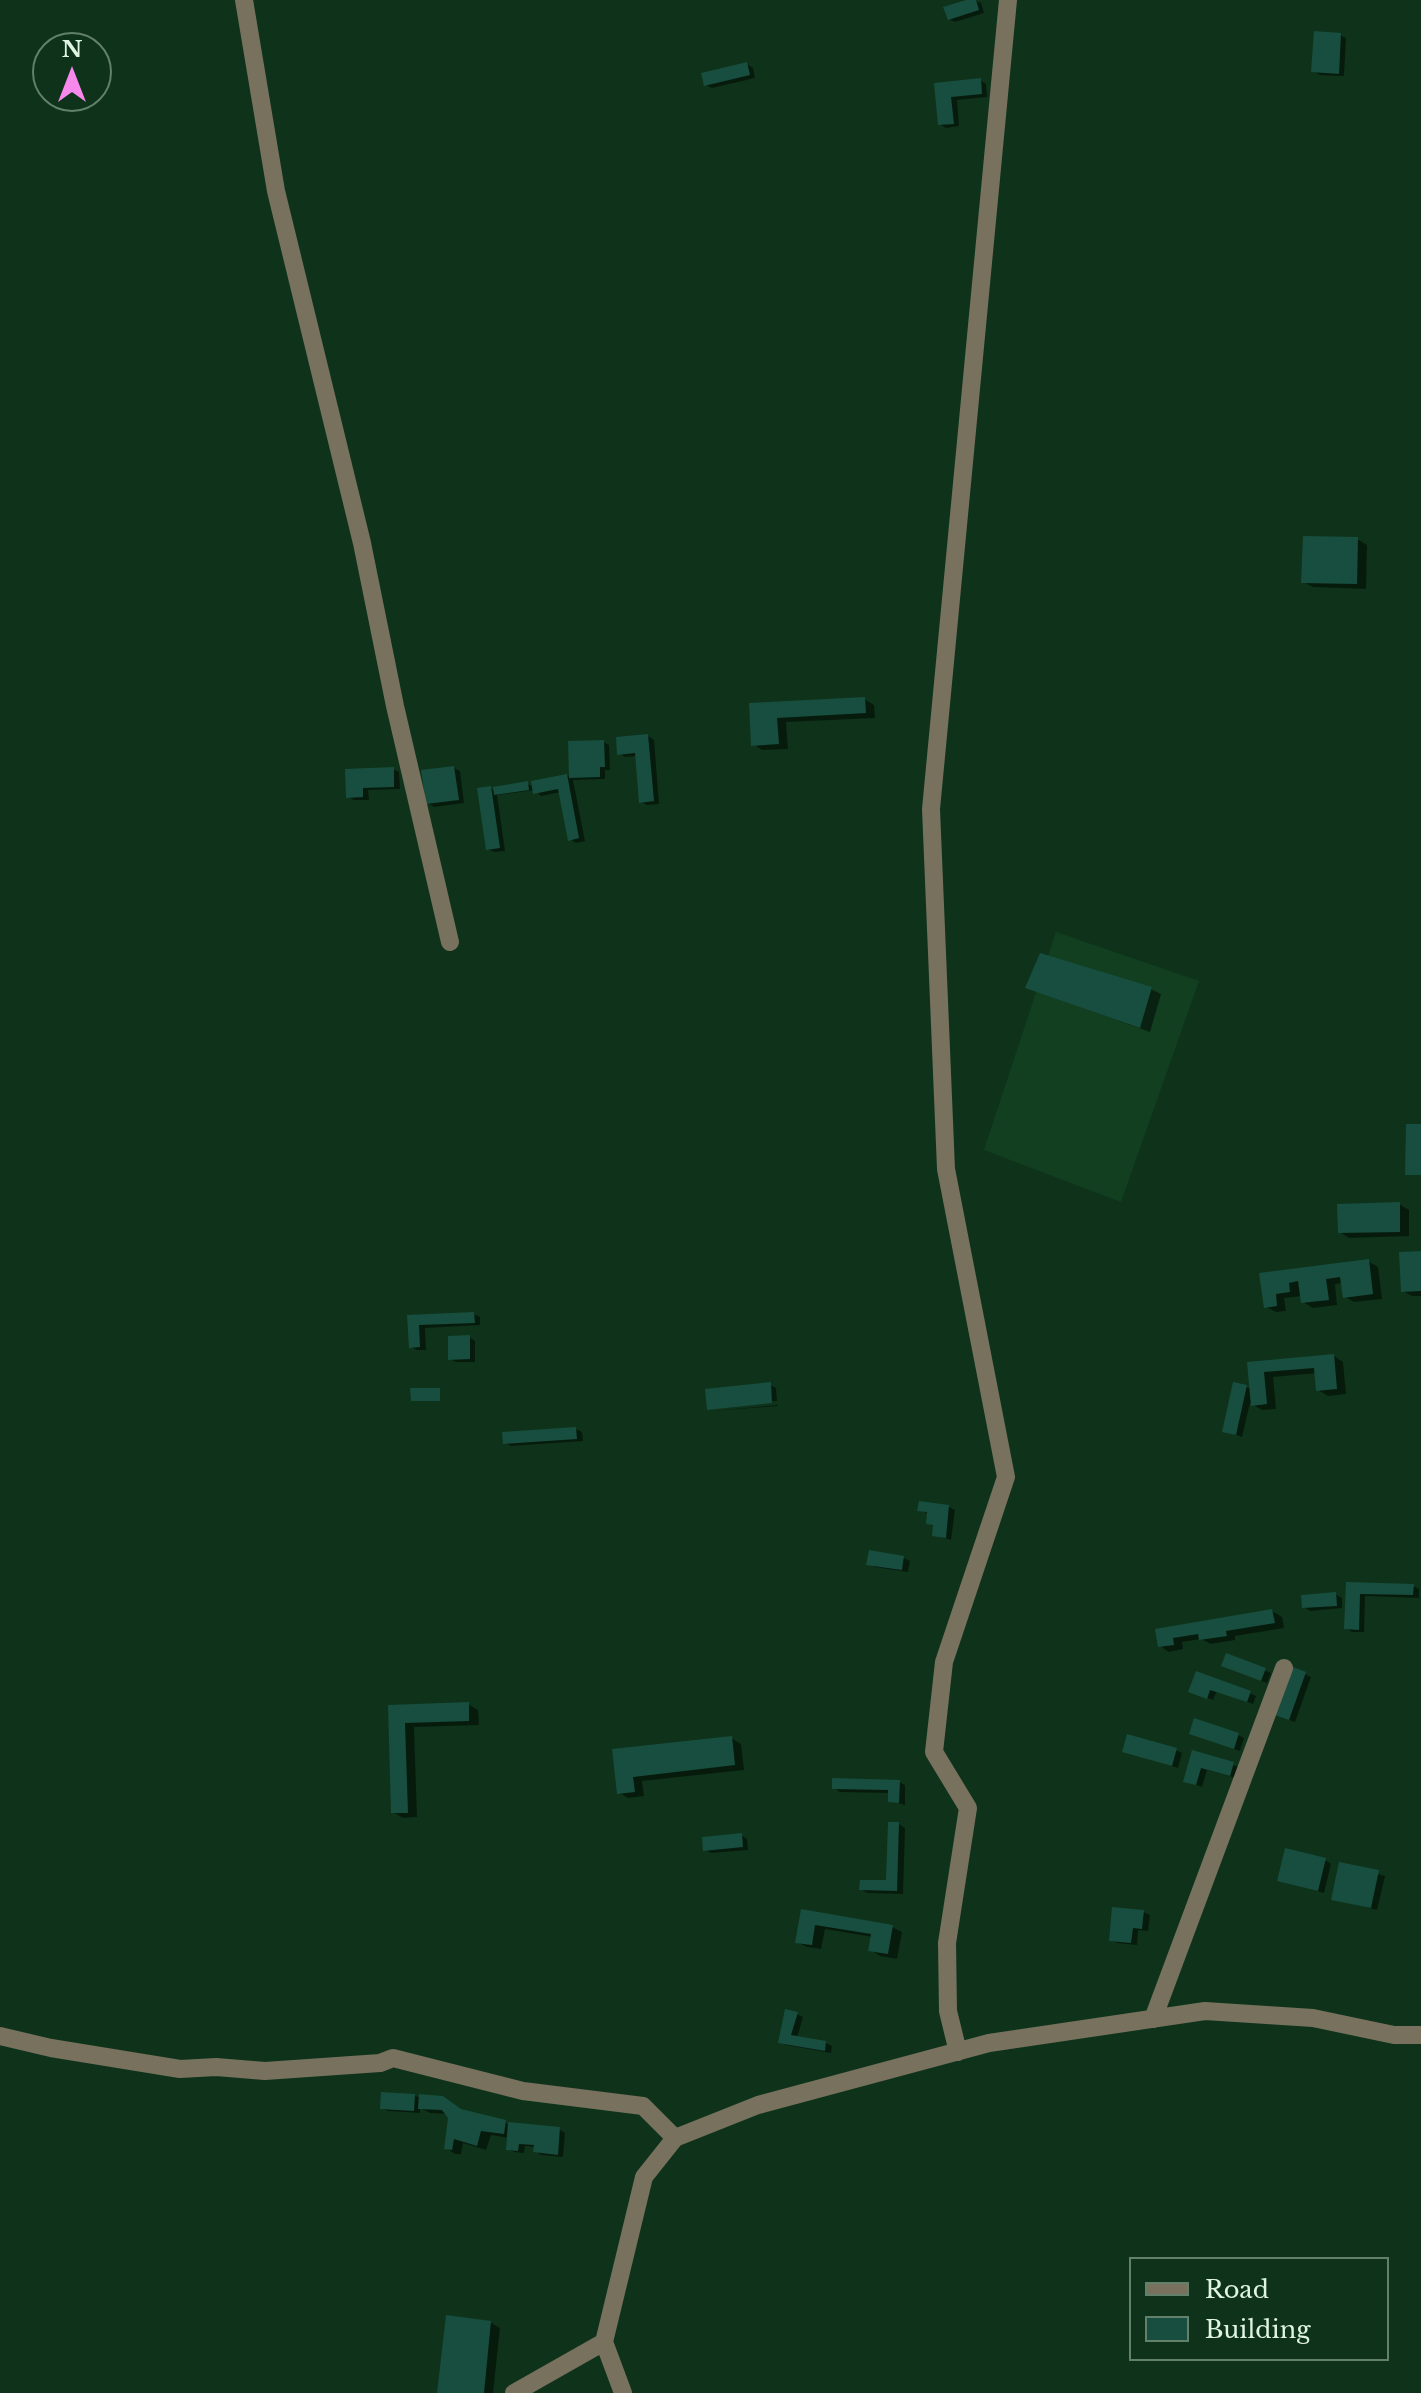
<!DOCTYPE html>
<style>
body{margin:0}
#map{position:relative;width:1421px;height:2393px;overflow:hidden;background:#0e331a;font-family:"Libre Baskerville",serif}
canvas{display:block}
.legend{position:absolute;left:1129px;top:2257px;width:260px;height:104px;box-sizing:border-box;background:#0e331a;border:2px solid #62806a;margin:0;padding:10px 14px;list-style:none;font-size:24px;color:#e0f4e3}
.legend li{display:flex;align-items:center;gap:16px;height:40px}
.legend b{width:40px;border:2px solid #62806a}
.north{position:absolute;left:32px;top:32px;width:80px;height:80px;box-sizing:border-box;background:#0e331a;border:2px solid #62806a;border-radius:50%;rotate:0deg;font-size:22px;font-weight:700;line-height:32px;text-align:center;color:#e0f4e3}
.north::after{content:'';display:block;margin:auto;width:28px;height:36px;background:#f788ec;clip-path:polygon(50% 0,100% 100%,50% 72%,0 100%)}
</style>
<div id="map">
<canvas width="1421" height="2393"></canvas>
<ul class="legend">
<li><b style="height:10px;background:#77715e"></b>Road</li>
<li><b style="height:22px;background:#184e3f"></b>Building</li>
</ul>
<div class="north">N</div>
</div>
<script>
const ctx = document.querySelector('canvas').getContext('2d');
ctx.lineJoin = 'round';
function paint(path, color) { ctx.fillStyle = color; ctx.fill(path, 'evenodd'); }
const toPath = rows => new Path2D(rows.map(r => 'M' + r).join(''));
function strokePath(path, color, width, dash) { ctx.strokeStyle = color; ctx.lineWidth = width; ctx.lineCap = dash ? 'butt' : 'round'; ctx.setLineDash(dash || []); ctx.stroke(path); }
paint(toPath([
 [1056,932,1199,981,1121,1202,984,1150]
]), '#123f20');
paint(toPath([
 [972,0,981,3,984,13,955,22,949,19],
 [1340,35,1346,38,1344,76,1320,75,1314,71],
 [747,64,753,68,755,78,712,88,706,85],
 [980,80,986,84,987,97,957,100,959,126,946,128,940,124,936,85],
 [1357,539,1367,545,1366,589,1313,587,1303,582],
 [864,699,874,705,875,718,786,722,788,749,762,750,753,744,751,705],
 [648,736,654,740,659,804,647,805,641,802,637,756,625,757,619,753],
 [603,742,609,745,610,770,605,770,605,779,573,780,585,841,576,843,570,839,561,792,541,796,535,790,497,795,505,851,494,852,488,849,490,788,495,791,528,784,534,787,533,782,571,775],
 [454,768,460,771,464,803,434,807,428,803],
 [393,769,399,772,400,789,368,790,369,800,354,800,348,797],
 [1028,988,1151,989,1161,994,1150,1032],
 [1399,1204,1409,1210,1409,1236,1349,1238,1340,1232],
 [1421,1253,1421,1296,1412,1296,1403,1291],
 [1368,1261,1378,1267,1382,1299,1354,1302,1345,1297,1343,1283,1335,1284,1337,1305,1313,1308,1303,1302,1302,1296,1284,1298,1286,1311,1276,1312,1266,1307,1262,1275],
 [474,1314,480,1317,480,1325,425,1328,426,1350,417,1350,411,1347,409,1317],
 [469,1337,475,1341,475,1362,456,1362,450,1359],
 [1334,1356,1343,1362,1346,1394,1328,1396,1318,1390,1317,1373,1273,1377,1276,1409,1262,1410,1250,1403,1242,1437,1225,1431,1246,1387,1251,1389,1249,1363],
 [770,1385,776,1388,777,1401,712,1407,712,1410,709,1408,707,1391],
 [778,1405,778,1406,713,1411],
 [576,1429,582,1432,583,1441,511,1446,505,1443],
 [949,1507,955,1510,951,1540,934,1535,935,1527,928,1523,929,1514,920,1510],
 [870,1553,904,1558,910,1561,908,1572,875,1567,869,1564],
 [1348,1584,1413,1586,1419,1589,1419,1598,1365,1596,1364,1632,1352,1632,1346,1628],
 [1335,1594,1342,1598,1342,1608,1310,1611,1304,1607],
 [1272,1611,1282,1617,1284,1628,1235,1636,1235,1640,1211,1644,1201,1639,1182,1642,1183,1649,1169,1652,1160,1646,1157,1630],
 [1227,1656,1271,1673,1267,1683,1229,1669],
 [1294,1669,1311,1677,1295,1722,1284,1718],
 [1197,1674,1250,1693,1256,1696,1253,1704,1217,1691,1213,1700,1197,1694],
 [468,1704,478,1710,479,1725,414,1727,417,1817,403,1818,393,1812,390,1707],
 [1238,1735,1244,1738,1240,1751,1197,1736],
 [731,1738,741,1744,744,1770,642,1781,644,1796,628,1798,618,1792,614,1751],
 [1176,1750,1182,1753,1178,1768,1124,1751],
 [1193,1753,1239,1767,1236,1778,1207,1770,1202,1787,1185,1781],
 [899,1782,905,1785,905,1805,890,1801,890,1793,840,1792,834,1788],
 [899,1824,905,1828,903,1894,867,1893,861,1889,888,1882],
 [741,1835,747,1839,748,1850,711,1853,705,1849],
 [1325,1860,1331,1864,1324,1893,1279,1880],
 [1341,1864,1385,1876,1377,1910,1334,1899],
 [802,1911,892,1927,902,1932,897,1959,880,1956,871,1950,873,1937,825,1929,821,1949,807,1947,797,1942],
 [1144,1912,1150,1915,1148,1931,1138,1930,1137,1945,1117,1943,1111,1940],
 [797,2014,803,2017,797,2038,826,2043,832,2046,831,2053,786,2045,780,2042],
 [415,2096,509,2124,559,2129,565,2133,563,2157,541,2155,535,2151,535,2147,525,2146,524,2153,514,2152,508,2149,509,2138,491,2135,486,2150,463,2143,461,2154,455,2154,446,2148,450,2118,447,2114,430,2113,420,2108,420,2113,388,2111,382,2108],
 [490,2322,500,2328,493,2393,439,2393]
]), '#0007');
paint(toPath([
 [966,0,976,0,979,10,948,20,943,7],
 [1314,31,1341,33,1339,74,1311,72],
 [747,62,750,75,704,86,701,73],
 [981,78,982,94,951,97,954,124,938,125,934,83],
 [1303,536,1358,537,1357,584,1301,583],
 [865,697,866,713,777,718,779,744,751,746,749,703],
 [648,734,654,801,639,803,635,753,617,755,616,737],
 [604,740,605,767,600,767,600,777,569,778,568,741],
 [454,766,459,800,426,804,421,770],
 [394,767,394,787,363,788,363,797,346,798,345,769],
 [567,774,579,838,568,841,558,789,533,794,531,781],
 [528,781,529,790,494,795,493,787],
 [491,786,500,848,486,850,477,788],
 [1040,953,1152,987,1140,1028,1025,988],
 [1406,1124,1421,1124,1421,1175,1405,1175],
 [1400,1202,1400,1232,1338,1233,1337,1204],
 [1421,1251,1421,1291,1401,1292,1399,1252],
 [1369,1259,1373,1294,1343,1298,1340,1277,1326,1279,1329,1300,1301,1303,1298,1281,1289,1283,1290,1292,1276,1294,1277,1306,1264,1308,1259,1273],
 [474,1312,475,1323,419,1325,420,1347,409,1348,407,1315],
 [470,1335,470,1359,448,1360,448,1336],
 [1334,1354,1337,1389,1316,1391,1314,1368,1264,1372,1267,1404,1251,1406,1247,1362],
 [771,1382,772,1403,707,1410,705,1389],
 [1233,1382,1247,1385,1236,1435,1222,1432],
 [410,1388,440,1388,440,1401,411,1401],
 [576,1427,577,1439,503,1444,502,1432],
 [919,1501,949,1505,946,1538,932,1536,933,1525,926,1524,927,1512,917,1511],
 [869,1550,904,1556,902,1570,866,1565],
 [1346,1582,1414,1584,1413,1595,1360,1594,1359,1630,1344,1629],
 [1336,1592,1337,1606,1302,1608,1301,1595],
 [1272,1609,1275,1623,1226,1631,1227,1636,1199,1640,1198,1634,1173,1638,1174,1645,1158,1647,1155,1629],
 [1226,1653,1266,1668,1261,1681,1221,1666],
 [1293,1667,1306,1672,1289,1720,1275,1715],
 [1196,1671,1251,1691,1247,1702,1210,1690,1207,1699,1188,1692],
 [469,1702,469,1721,405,1723,408,1813,391,1813,388,1705],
 [1194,1718,1239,1733,1234,1749,1189,1734],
 [1127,1734,1177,1748,1172,1766,1122,1752],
 [732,1736,735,1765,633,1777,635,1792,617,1794,612,1749],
 [1192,1750,1234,1762,1230,1776,1201,1768,1196,1785,1183,1782],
 [832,1778,900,1780,899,1803,888,1802,888,1790,832,1789],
 [888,1822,899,1822,897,1891,859,1890,860,1880,886,1880],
 [742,1833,743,1847,703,1851,702,1837],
 [1285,1848,1326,1858,1318,1891,1277,1881],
 [1339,1862,1379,1870,1371,1908,1331,1900],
 [1112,1907,1144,1910,1142,1929,1133,1928,1131,1943,1109,1941],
 [801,1909,893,1925,888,1954,868,1951,871,1934,815,1925,812,1945,795,1943],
 [785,2009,798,2012,791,2035,826,2041,825,2051,778,2043],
 [381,2092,415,2094,414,2111,380,2109],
 [419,2094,443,2096,461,2109,506,2120,504,2134,481,2131,477,2146,454,2139,452,2150,444,2149,448,2118,442,2110,418,2109],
 [508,2122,560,2127,558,2155,533,2152,534,2145,519,2144,518,2151,506,2150],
 [446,2315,491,2321,484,2393,437,2393]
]), '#184e3f');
strokePath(toPath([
 [244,0,276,191,362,543,395,706,450,942],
 [1153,2019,1284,1668],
 [0,2036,51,2048,180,2069,216,2067,265,2071,380,2063,393,2058,523,2091,643,2106,675,2138],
 [958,2052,948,2011,947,1943,968,1808,934,1752,944,1662,1006,1477,946,1169,931,809,1008,0],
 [514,2393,604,2342],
 [623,2393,604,2342,644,2177,675,2138,758,2105,989,2043,1205,2011,1313,2018,1394,2035,1421,2035]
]), '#77715e', 18);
</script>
